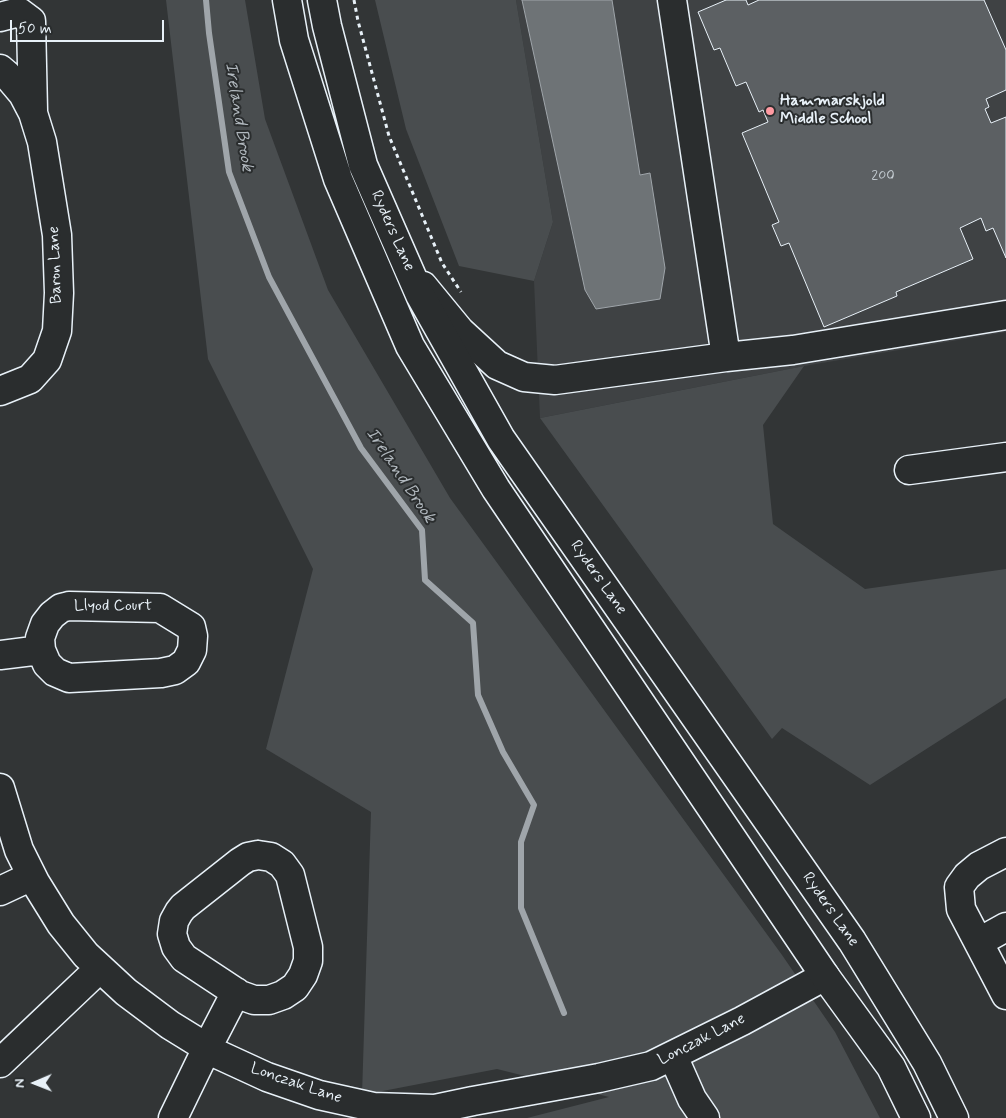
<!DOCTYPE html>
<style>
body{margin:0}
#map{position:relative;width:1006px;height:1118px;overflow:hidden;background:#323536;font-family:Mynerve,sans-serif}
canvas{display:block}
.north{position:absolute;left:10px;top:1058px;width:50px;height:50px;-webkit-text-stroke:4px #2a2d2e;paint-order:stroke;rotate:269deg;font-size:14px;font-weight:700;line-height:20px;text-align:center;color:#e8f1f8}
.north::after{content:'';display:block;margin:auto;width:18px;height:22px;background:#e8f1f8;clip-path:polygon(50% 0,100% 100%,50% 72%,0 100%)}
.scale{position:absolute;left:10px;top:20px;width:154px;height:22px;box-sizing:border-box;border:2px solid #e8f1f8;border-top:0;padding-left:6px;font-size:15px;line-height:18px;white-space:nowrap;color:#e8f1f8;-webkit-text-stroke:4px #2a2d2e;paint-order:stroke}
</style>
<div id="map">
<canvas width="1006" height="1118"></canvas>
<div class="north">N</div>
<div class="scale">50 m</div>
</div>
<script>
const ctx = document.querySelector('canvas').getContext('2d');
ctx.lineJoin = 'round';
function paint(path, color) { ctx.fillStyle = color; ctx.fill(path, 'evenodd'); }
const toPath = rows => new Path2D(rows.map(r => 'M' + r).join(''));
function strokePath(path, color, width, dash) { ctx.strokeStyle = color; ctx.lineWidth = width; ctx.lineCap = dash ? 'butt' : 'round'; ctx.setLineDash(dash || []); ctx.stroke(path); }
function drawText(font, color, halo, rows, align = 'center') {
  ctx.font = font + ' Mynerve,sans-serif'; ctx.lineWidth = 4; ctx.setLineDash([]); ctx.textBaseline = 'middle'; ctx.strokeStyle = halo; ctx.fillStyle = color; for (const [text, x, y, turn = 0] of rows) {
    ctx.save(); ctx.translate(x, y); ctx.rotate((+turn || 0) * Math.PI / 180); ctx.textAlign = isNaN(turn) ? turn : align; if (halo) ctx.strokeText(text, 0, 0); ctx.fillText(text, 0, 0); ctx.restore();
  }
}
paint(toPath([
 [516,0,1006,0,1006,332,804,366,540,418,534,281,553,222]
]), '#3f4244');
paint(toPath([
 [166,0,245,0,265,119,328,290,450,498,782,955,835,1032,880,1118,527,1118,609,1097,497,1069,362,1095,371,812,266,749,313,569,208,359],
 [375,0,516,0,553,222,534,281,459,266,406,129],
 [804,366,763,425,773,524,865,589,1006,569,1006,698,870,785,782,728,772,739,540,418]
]), '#494d4f');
const water = toPath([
 [522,0,612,0,640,175,650,173,665,268,660,299,596,309,585,290,522,0]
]);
paint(water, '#6e7376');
strokePath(water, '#9fa5aa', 1);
strokePath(toPath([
 [206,0,209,33,229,172,269,277,361,448,422,530,425,580,473,623,478,695,503,752,534,805,521,842,521,908,564,1013]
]), '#9fa5aa', 6);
const building = toPath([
 [726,0,746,0,748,5,759,0,984,0,1006,50,1006,90,986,99,989,107,985,109,991,123,1006,117,1006,258,993,228,986,231,981,218,960,228,973,259,896,292,897,296,824,327,789,243,781,246,772,225,779,222,742,133,768,122,763,110,759,112,746,82,736,86,720,48,714,50,698,12,726,0]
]);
paint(building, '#5c6063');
strokePath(building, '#e8f1f8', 1);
const minor = toPath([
 [672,0,726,357,793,350,1006,315],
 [0,17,19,12,31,21,33,111],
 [0,69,7,75,23,94,33,113,42,142,57,235,59,293,57,331,47,360,30,379,0,391],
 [423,286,460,331,497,365,524,377,555,380,726,357],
 [909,470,1006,457],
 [69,606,160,608,191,627,193,636,192,650,186,662,175,670,161,673,69,678,55,672,47,664,41,650,40,638,45,624,52,615,61,608,69,606],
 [0,655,41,650],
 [0,788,19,850,35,882,61,924,86,955,126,992,170,1025,217,1054,267,1077,319,1095,373,1107,435,1109,473,1101,599,1078,651,1066,742,1021,825,976],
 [1006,852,979,866,967,876,959,887,961,909,1006,995],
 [258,855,271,857,282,864,290,875,308,947,308,961,303,975,295,987,283,995,269,1000,254,1000,240,995,184,958,176,947,172,934,174,921,179,912,183,907,240,862,248,857,258,855],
 [0,891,32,876],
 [979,942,1006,927],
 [673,1056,692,1099,705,1118],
 [0,1063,100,968],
 [173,1118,207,1048,236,992]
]);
const major = toPath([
 [287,0,294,40,338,179,410,346,496,489,825,976,891,1067,916,1118],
 [322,0,327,26,363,165,420,295,501,439,852,941,927,1063,954,1118]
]);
strokePath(minor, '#e8f1f8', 31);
strokePath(major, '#e8f1f8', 31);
strokePath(toPath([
 [354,0,358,21,389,136,442,263,461,292]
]), '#e8f1f8', 3, [4, 4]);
strokePath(minor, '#2a2d2e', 28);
strokePath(major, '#2a2d2e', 28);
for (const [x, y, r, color] of [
 [770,111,5,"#ff9aa2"]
]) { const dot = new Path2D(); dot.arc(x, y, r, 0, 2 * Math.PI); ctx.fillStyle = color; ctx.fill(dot); strokePath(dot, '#2a2d2e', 2); }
drawText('14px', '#c5cdd3', null, [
 ["200",883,176]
]);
drawText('bold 16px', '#e8f1f8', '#2a2d2e', [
 ["Hammarskjold",780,102],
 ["Middle School",780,120]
], 'left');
drawText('16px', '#e8f1f8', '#2a2d2e', [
 ["Ryders Lane",392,231,66],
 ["Baron Lane",56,265,-92],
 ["Ryders Lane",598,578,55],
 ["Llyod Court",113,607],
 ["Ryders Lane",830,910,55],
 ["Lonczak Lane",702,1040,-27],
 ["Lonczak Lane",296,1084,19]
]);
drawText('italic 18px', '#b1b8be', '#2a2d2e', [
 ["Ireland Brook",238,117,81],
 ["Ireland Brook",400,476,56]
]);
</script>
